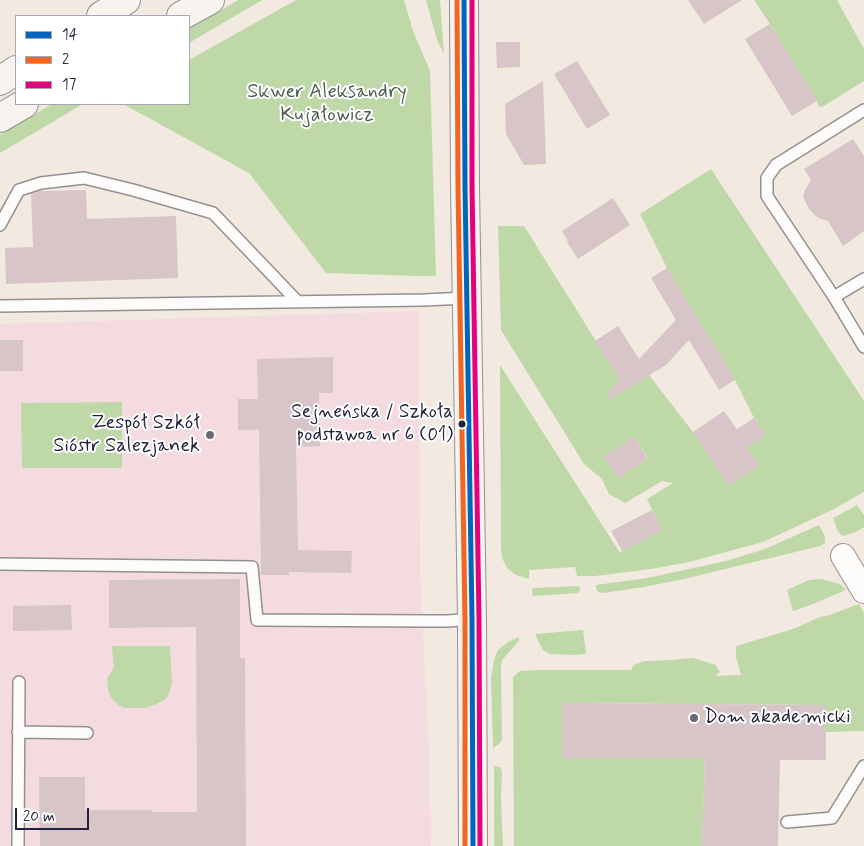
<!DOCTYPE html>
<meta charset="utf-8">
<style>
body{margin:0}
#map{position:relative;width:864px;height:846px;overflow:hidden;background:#f2eae1;font-family:Mynerve,sans-serif}
canvas{display:block}
.legend{position:absolute;left:15px;top:15px;width:175px;height:90px;box-sizing:border-box;background:#fff;border:1px solid #a7a7b1;margin:0;padding:6px 9px;list-style:none;font-size:15px;color:#22223b}
.legend li{display:flex;align-items:center;gap:10px;height:25px}
.legend b{width:25px;border:1px solid #a7a7b1}
.scale{position:absolute;left:15px;top:808px;width:74px;height:22px;box-sizing:border-box;border:2px solid #22223b;border-top:0;padding-left:6px;font-size:15px;line-height:18px;white-space:nowrap;color:#22223b;-webkit-text-stroke:4px #fff;paint-order:stroke}
</style>
<div id="map">
<canvas width="864" height="846"></canvas>
<ul class="legend">
<li><b style="height:6px;background:#0065bd"></b>14</li>
<li><b style="height:6px;background:#f26522"></b>2</li>
<li><b style="height:6px;background:#e5007d"></b>17</li>
</ul>
<div class="scale">20 m</div>
</div>
<script>
const ctx = document.querySelector('canvas').getContext('2d');
ctx.lineJoin = 'round';
function paint(path, color) { ctx.fillStyle = color; ctx.fill(path, 'evenodd'); }
const toPath = rows => new Path2D(rows.map(r => 'M' + r).join(''));
function strokePath(path, color, width, dash) { ctx.strokeStyle = color; ctx.lineWidth = width; ctx.lineCap = dash ? 'butt' : 'round'; ctx.setLineDash(dash || []); ctx.stroke(path); }
function drawText(font, color, halo, rows, align = 'center') {
  ctx.font = font + ' Mynerve,sans-serif'; ctx.lineWidth = 4; ctx.setLineDash([]); ctx.textBaseline = 'middle'; ctx.strokeStyle = halo; ctx.fillStyle = color; for (const [text, x, y, turn = 0] of rows) {
    ctx.save(); ctx.translate(x, y); ctx.rotate((+turn || 0) * Math.PI / 180); ctx.textAlign = isNaN(turn) ? turn : align; if (halo) ctx.strokeText(text, 0, 0); ctx.fillText(text, 0, 0); ctx.restore();
  }
}
paint(toPath([
 [419,311,420,573,429,756,431,846,0,846,0,324]
]), '#f3dbdf');
paint(toPath([
 [238,0,262,0,189,43,189,29],
 [296,0,404,0,413,31,430,71,436,276,415,276,326,273,249,173,123,104,189,104,189,60],
 [426,0,440,0,444,54,437,40],
 [754,0,837,0,864,49,864,81,822,107,818,106,817,101,770,24],
 [52,104,83,104,0,153,0,135],
 [711,169,864,401,864,492,832,510,763,542,689,562,651,569,595,576,577,576,575,567,529,570,529,579,516,575,508,569,505,564,502,558,501,549,500,365,620,553,622,551,662,530,647,499,673,483,662,481,625,503,609,494,602,479,584,464,501,330,498,226,524,226,626,389,649,375,693,432,729,485,759,465,747,447,765,434,754,418,735,380,667,268,640,214],
 [634,437,648,458,618,478,604,456],
 [122,402,122,468,22,468,21,403],
 [857,505,864,515,864,527,856,532,843,536,838,532,833,518],
 [819,525,825,536,825,543,820,546,684,579,644,587,603,593,598,592,596,588,596,585,647,578,726,561,765,549],
 [821,579,840,584,846,590,808,606,793,611,787,590,809,580],
 [579,586,580,590,578,593,533,596,532,591,533,588],
 [859,604,864,613,864,731,826,732,826,705,562,703,562,758,705,758,702,846,514,846,513,677,520,671,539,670,631,670,634,665,645,661,671,660,693,658,716,665,720,672,715,676,741,675,736,657,736,646,793,629,820,617,827,616],
 [583,630,586,654,574,655,550,654,543,650,539,643,535,634],
 [519,637,519,641,502,660,501,667,502,740,499,744,493,748,491,678,494,660,498,650,508,642],
 [112,646,170,646,172,684,168,696,164,700,154,705,145,708,124,708,117,704,111,698,108,690,107,679,114,667],
 [494,766,500,767,502,771,501,799,503,846,494,846]
]), '#bfd8a8');
paint(toPath([
 [688,0,742,0,704,24],
 [770,24,817,101,792,116,745,39],
 [496,42,520,42,520,67,497,68],
 [577,61,610,115,587,129,554,74],
 [543,81,546,164,524,165,506,134,505,104],
 [853,139,864,156,864,231,843,246,828,221,818,218,809,209,803,197,805,190,811,180,804,169],
 [86,190,87,219,176,216,178,278,6,284,5,248,33,247,31,194,39,191],
 [613,198,630,225,578,259,567,242,568,242,562,231],
 [667,268,735,380,719,390,689,340,666,365,611,399,607,394,620,380,595,341,618,326,639,359,676,320,651,278],
 [0,340,23,340,23,371,0,371],
 [333,357,333,393,319,393,320,446,296,447,298,550,352,551,351,573,289,572,289,575,261,575,259,430,238,430,238,399,258,399,257,359],
 [724,411,737,429,754,418,766,435,747,447,759,465,729,486,693,432],
 [634,437,648,459,618,478,604,456],
 [652,510,662,530,622,551,611,531],
 [240,579,240,658,245,658,246,846,40,846,39,777,85,777,85,810,152,810,153,812,197,812,196,627,109,628,109,580],
 [71,605,72,630,13,631,13,606],
 [562,703,826,705,826,760,780,760,778,846,702,846,705,758,562,758]
]), '#d8c5c7');
const lane = toPath([
 [864,110,776,165,767,178,767,196,834,297,864,347],
 [0,225,19,190,41,183,84,178,133,190,213,213,298,302],
 [834,297,864,279],
 [0,306,424,300,466,298],
 [0,564,252,567,257,620,428,621,448,621,472,619],
 [18,732,87,733],
 [787,822,832,818,864,766],
 [18,846,19,682]
]);
const street = toPath([
 [843,556,864,591]
]);
const secondary = toPath([
 [464,0,465,187,472,619,473,846],
 [101,16,126,0],
 [181,16,210,0],
 [0,81,16,70],
 [0,118,24,104]
]);
strokePath(lane, '#949090', 14);
strokePath(street, '#949090', 26);
strokePath(secondary, '#949090', 30);
strokePath(lane, '#fdfcfa', 11);
strokePath(street, '#fdfcfa', 24);
strokePath(secondary, '#f7f3ef', 28);
strokePath(toPath([
 [464,0,465,187,472,619,473,846]
]), '#0065bd', 5);
strokePath(toPath([
 [457,0,458,187,465,619,465,846]
]), '#f26522', 5);
strokePath(toPath([
 [472,0,472,187,479,619,480,846]
]), '#e5007d', 5);
for (const [x, y, r, color] of [
 [462,424,4.5,"#22223b"],
 [210,435,5,"#6b6875"],
 [694,718,5,"#6b6875"]
]) { const dot = new Path2D(); dot.arc(x, y, r, 0, 2 * Math.PI); ctx.fillStyle = color; ctx.fill(dot); strokePath(dot, '#fff', 2); }
drawText('19px', '#22223b', '#fff', [
 ["Sejneńska / Szkoła",453,413],
 ["podstawoa nr 6 (01)",453,436]
], 'right');
drawText('20px', '#4b5c51', '#fff', [
 ["Skwer Aleksandry",327,93],
 ["Kujałowicz",327,116]
]);
drawText('20px', '#22223b', '#fff', [
 ["Zespół Szkół",200,424],
 ["Sióstr Salezjanek",200,447],
 ["Dom akademicki",704,718,"left"]
], 'right');
</script>
